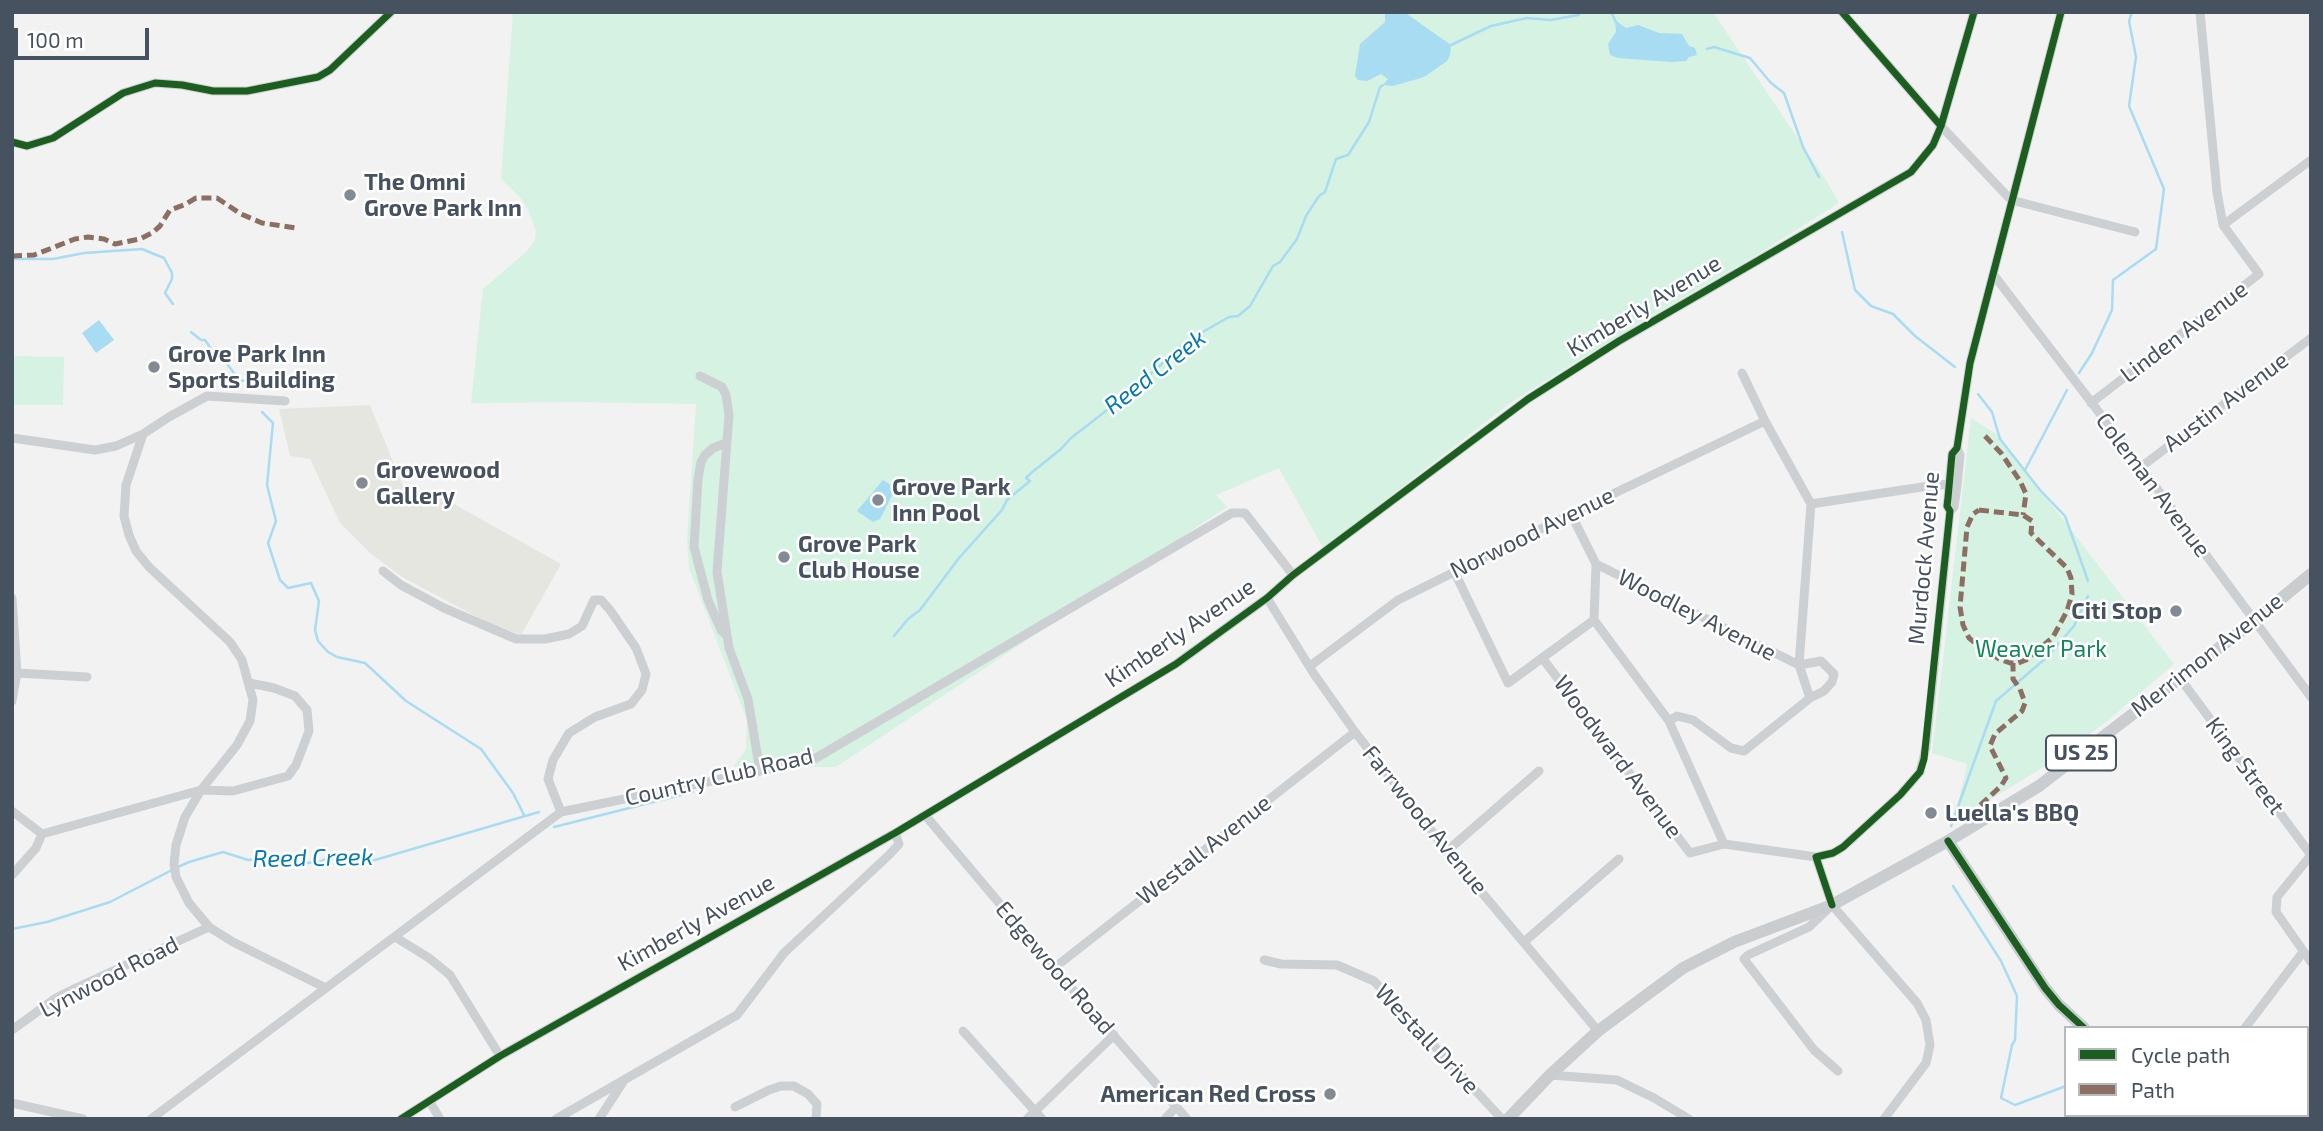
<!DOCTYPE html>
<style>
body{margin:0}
#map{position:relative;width:2323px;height:1131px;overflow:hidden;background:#f2f2f2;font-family:"Exo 2",sans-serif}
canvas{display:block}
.frame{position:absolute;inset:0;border:14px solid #475260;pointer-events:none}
.legend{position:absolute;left:2064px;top:1026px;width:245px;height:91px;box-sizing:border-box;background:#fff;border:2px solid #b5babf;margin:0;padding:9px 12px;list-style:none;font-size:21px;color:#475260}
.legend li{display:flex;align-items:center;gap:14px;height:35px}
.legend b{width:35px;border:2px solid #b5babf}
.scale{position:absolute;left:14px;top:28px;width:135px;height:32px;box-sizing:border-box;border:4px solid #475260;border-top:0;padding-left:9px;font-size:21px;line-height:24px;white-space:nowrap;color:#475260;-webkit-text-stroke:5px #fff;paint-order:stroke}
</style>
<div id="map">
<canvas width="2323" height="1131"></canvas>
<div class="frame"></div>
<ul class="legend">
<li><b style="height:9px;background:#1b5e20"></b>Cycle path</li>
<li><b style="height:9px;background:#8d6e63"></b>Path</li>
</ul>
<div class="scale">100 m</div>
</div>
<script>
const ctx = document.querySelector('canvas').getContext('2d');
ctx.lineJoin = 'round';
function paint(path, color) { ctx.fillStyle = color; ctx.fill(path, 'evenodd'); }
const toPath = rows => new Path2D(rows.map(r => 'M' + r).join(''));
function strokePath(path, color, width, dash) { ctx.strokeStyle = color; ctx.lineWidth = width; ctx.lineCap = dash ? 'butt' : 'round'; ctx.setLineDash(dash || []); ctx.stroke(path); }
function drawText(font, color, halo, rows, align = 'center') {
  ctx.font = font + ' "Exo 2",sans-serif'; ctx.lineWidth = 5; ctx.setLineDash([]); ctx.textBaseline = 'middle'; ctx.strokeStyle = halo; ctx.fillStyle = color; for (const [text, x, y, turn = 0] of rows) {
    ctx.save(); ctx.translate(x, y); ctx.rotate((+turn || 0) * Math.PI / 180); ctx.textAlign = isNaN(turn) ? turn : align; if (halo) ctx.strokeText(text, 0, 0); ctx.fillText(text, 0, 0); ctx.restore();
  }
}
paint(toPath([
 [370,405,409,501,438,495,561,564,521,635,494,626,402,577,370,553,340,523,310,459,290,456,279,409]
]), '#e6e6e0');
paint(toPath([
 [513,12,1713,12,1827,182,1839,203,1755,256,1644,320,1513,401,1323,548,1279,468,1216,495,1227,507,836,767,733,767,746,749,747,720,689,568,687,540,696,404,578,402,471,403,483,289,526,252,535,240,536,231,528,210,520,197,501,179],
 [12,356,64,357,63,405,12,405],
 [1971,418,1998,435,2174,664,2106,722,2058,758,1954,822,1967,764,1932,753]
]), '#d5f2e3');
paint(toPath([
 [1385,12,1404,12,1451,45,1450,55,1447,61,1424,77,1393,86,1383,85,1388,79,1381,74,1367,81,1358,80,1355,76,1360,44,1385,22],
 [1615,20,1626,28,1638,25,1659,33,1682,34,1689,46,1695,48,1697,55,1689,57,1686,61,1671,62,1618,58,1610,55,1608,44,1616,32],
 [99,320,114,340,96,353,82,333],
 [883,480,896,488,880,519,873,522,857,511]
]), '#a8dcf2');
strokePath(toPath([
 [1611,12,1616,22],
 [1451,45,1491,26,1527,18,1551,20,1578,15,1582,12],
 [1707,49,1714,47,1750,58,1771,83,1784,93,1803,147,1819,177],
 [1842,232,1855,290,1871,306,1893,314,1915,336,1955,367],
 [12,259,53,259,84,253,142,249,164,258,172,273,172,279,165,293,173,304],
 [191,332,201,340,205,340,213,352,221,356,240,381,247,380],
 [2079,373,2092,353,2112,310,2113,280,2156,249,2164,189,2129,106,2136,57,2129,21,2132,12],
 [1978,394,1992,412,2000,439,2040,490,2065,516,2088,581],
 [262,412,273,423,267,485,276,521,268,543,280,580,288,588,311,583,319,601,315,630,318,641,328,652,337,657,365,663,406,701,481,749,513,793,524,815],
 [2025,470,2067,390],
 [894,636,908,619,920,610,959,558,1002,510,1007,500,1030,481,1026,478,1031,473,1061,449,1071,438,1133,390,1187,341,1229,317,1238,316,1250,306,1273,266,1280,262,1297,239,1306,216,1319,196,1325,192,1336,159,1348,155,1369,122,1380,87,1383,85],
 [1951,826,1996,701,2046,658,2074,626,2088,596],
 [554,827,693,792],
 [178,867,189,862,223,852,248,860,297,855,307,863,319,862,329,857,345,862,375,860,539,812],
 [1953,886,2001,961,2017,996,2015,1040,2012,1045,2001,1098,2015,1105,2066,1086],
 [12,929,47,922,110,902,172,870],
 [2120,1115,2137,1119]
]), '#a8dcf2', 2.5);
strokePath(toPath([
 [1842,12,1941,126,2011,200,2135,232],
 [12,142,27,146,53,138,123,93,155,83,182,85,213,91,247,91,318,77,330,70,391,12],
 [2223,225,2311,160],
 [1993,274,2141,467,2311,697],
 [1742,373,1765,421],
 [700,376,722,387,726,395,729,415,717,572,729,648,748,699,760,771],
 [2091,403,2259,274,2223,225,2217,192,2200,12],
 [143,434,126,485,124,516,129,535,136,551,149,567,230,642,242,660,253,700,250,721,237,745,201,790,185,817,176,845,174,864,176,877,189,903,209,927,233,942,326,988],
 [12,438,95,450,116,446,143,434,169,417,207,396,285,401],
 [726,443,713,448,705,455,701,462,698,479,694,547,708,600,721,630,727,636],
 [2141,467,2311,338],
 [1950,511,1947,506,1948,498,1952,454,1957,448,1970,363,2061,12],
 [1596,564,1799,665,1821,661,1834,674,1832,682,1824,691,1810,698],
 [383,571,401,585,444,608,516,639,545,639,569,634,582,626,594,600,601,600,610,610,636,648,646,674,642,690,631,704,595,717,569,733,553,760,548,779,561,812],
 [1454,571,1508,683,1594,620,1596,564,1571,514],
 [12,598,17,673,12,701],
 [1267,598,1314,674,1355,732,1447,851,1598,1031],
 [1594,620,1669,721,1724,844],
 [1543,659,1690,853,1724,844,1816,857,1833,853,1843,847,1900,795,1920,772,1926,747,1950,511,1954,507,1957,486,1960,455,1957,448],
 [1310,666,1398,600,1571,514,1765,421,1811,504,1922,487,1949,484,1957,486],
 [17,673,87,677],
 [2179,677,2311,855],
 [1669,721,1677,716,1693,720,1731,748,1744,751,1810,698,1799,665,1811,504],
 [12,811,42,834],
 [925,815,1054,968,1187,1119],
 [1447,851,1539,771],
 [2311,855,2277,897,2276,912,2311,962],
 [1816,857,1832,905,1917,1003,1926,1020,1930,1045,1926,1063,1884,1119],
 [12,875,36,848,42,834,201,790,233,791,288,776,296,765,309,731,307,710,295,696,274,688,249,683],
 [1828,909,1809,927,1748,955,1744,959,1814,1050,1838,1071],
 [395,937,429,958,450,975,500,1056],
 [1524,942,1619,859],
 [1264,960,1281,964,1337,965,1374,981,1502,1119],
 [1054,968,1355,732],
 [2245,1028,2303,952],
 [12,1030,56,998,76,988,209,927],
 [963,1031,1042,1119],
 [1550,1075,1617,1080,1654,1098,1689,1119],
 [430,1102,440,1119],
 [12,1103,83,1119],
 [735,1107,769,1090,781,1086,794,1086,808,1094,817,1104,816,1119],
 [151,1119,561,812,760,771,816,758,1232,513,1245,513,1293,575],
 [401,1119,500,1056,895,833,1176,664,1267,598,1293,575,1528,399,1619,341,1911,172,1933,145,1941,126,1974,12],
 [556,1119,737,1015,784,953,890,854,899,844,895,833],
 [599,1119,623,1082],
 [1027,1119,1114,1035],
 [1165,1119,1176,1107]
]), '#cdd0d3', 9);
strokePath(toPath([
 [1948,841,2045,988,2059,1005,2084,1028],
 [2307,1067,2311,1067],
 [1508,1119,1550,1075,1598,1031,1683,968,1734,942,1832,905,1948,841,2039,786,2254,621,2311,574]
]), '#c9cdd0', 12);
strokePath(toPath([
 [12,256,34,255,75,239,88,237,104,239,115,244,140,239,152,233,160,226,170,210,184,205,196,198,217,198,241,214,262,223,296,228],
 [1985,436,2001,453,2020,481,2026,494,2023,515],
 [1979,510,2023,515,2032,521,2031,533,2067,568,2071,578,2072,594,2067,611,2053,637,2028,659,2018,663,2010,663,1999,659,1979,646,1969,638,1963,625,1960,607,1967,527,1973,514,1979,510],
 [1973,817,1973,812,2001,786,2006,778,1990,746,1995,734,2022,711,2025,703,2020,689,2013,679,2013,663]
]), '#8d6e63', 5, [10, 5]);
strokePath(toPath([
 [1842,12,1941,126],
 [12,142,27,146,53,138,123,93,155,83,182,85,213,91,247,91,318,77,330,70,391,12],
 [1948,841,2045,988,2059,1005,2084,1028],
 [1832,905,1816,857,1833,853,1843,847,1900,795,1920,772,1924,759,1950,511,1947,506,1948,498,1952,454,1957,448,1970,363,2061,12],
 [401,1119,500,1056,895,833,1176,664,1267,598,1293,575,1528,399,1619,341,1911,172,1933,145,1941,126,1974,12]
]), '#1b5e20', 7);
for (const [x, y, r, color] of [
 [350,195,7,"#838a93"],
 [154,367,7,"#838a93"],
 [362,483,7,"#838a93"],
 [878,500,7,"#838a93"],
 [784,557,7,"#838a93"],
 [2176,611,7,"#838a93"],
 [1931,813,7,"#838a93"],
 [1330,1094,7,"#838a93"]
]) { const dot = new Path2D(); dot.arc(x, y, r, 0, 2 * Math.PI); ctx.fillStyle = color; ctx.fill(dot); strokePath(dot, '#fff', 2.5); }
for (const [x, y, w] of [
 [2081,753,70]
]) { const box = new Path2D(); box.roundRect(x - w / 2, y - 17.5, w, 35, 5); ctx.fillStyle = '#fff'; ctx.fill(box); strokePath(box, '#475260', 2); }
drawText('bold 21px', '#475260', null, [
 ["US 25",2081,753]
]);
drawText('bold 23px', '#475260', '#fff', [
 ["The Omni",364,182],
 ["Grove Park Inn",364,208],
 ["Grove Park Inn",168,354],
 ["Sports Building",168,380],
 ["Grovewood",376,470],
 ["Gallery",376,496],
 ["Grove Park",892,487],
 ["Inn Pool",892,513],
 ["Grove Park",798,544],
 ["Club House",798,570],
 ["Citi Stop",2162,611,"right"],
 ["Luella's BBQ",1945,813],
 ["American Red Cross",1316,1094,"right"]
], 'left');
drawText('23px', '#475260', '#fff', [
 ["Kimberly Avenue",1644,306,-31],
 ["Linden Avenue",2184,332,-37],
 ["Austin Avenue",2226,402,-37],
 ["Coleman Avenue",2153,485,53],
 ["Norwood Avenue",1532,533,-26],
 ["Murdock Avenue",1924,558,-85],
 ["Woodley Avenue",1697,615,27],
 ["Kimberly Avenue",1180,633,-34],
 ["Merrimon Avenue",2207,655,-38],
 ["Woodward Avenue",1618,757,53],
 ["King Street",2245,766,53],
 ["Country Club Road",719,777,-13],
 ["Farrwood Avenue",1425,820,51],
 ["Westall Avenue",1204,850,-38],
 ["Kimberly Avenue",696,923,-29],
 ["Edgewood Road",1055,968,49],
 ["Lynwood Road",109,977,-27],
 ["Westall Drive",1427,1039,47]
]);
drawText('23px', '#128758', '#fff', [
 ["Weaver Park",2041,649]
]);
drawText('italic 24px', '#057aae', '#fff', [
 ["Reed Creek",1155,372,-38],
 ["Reed Creek",313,858,-1]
]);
</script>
